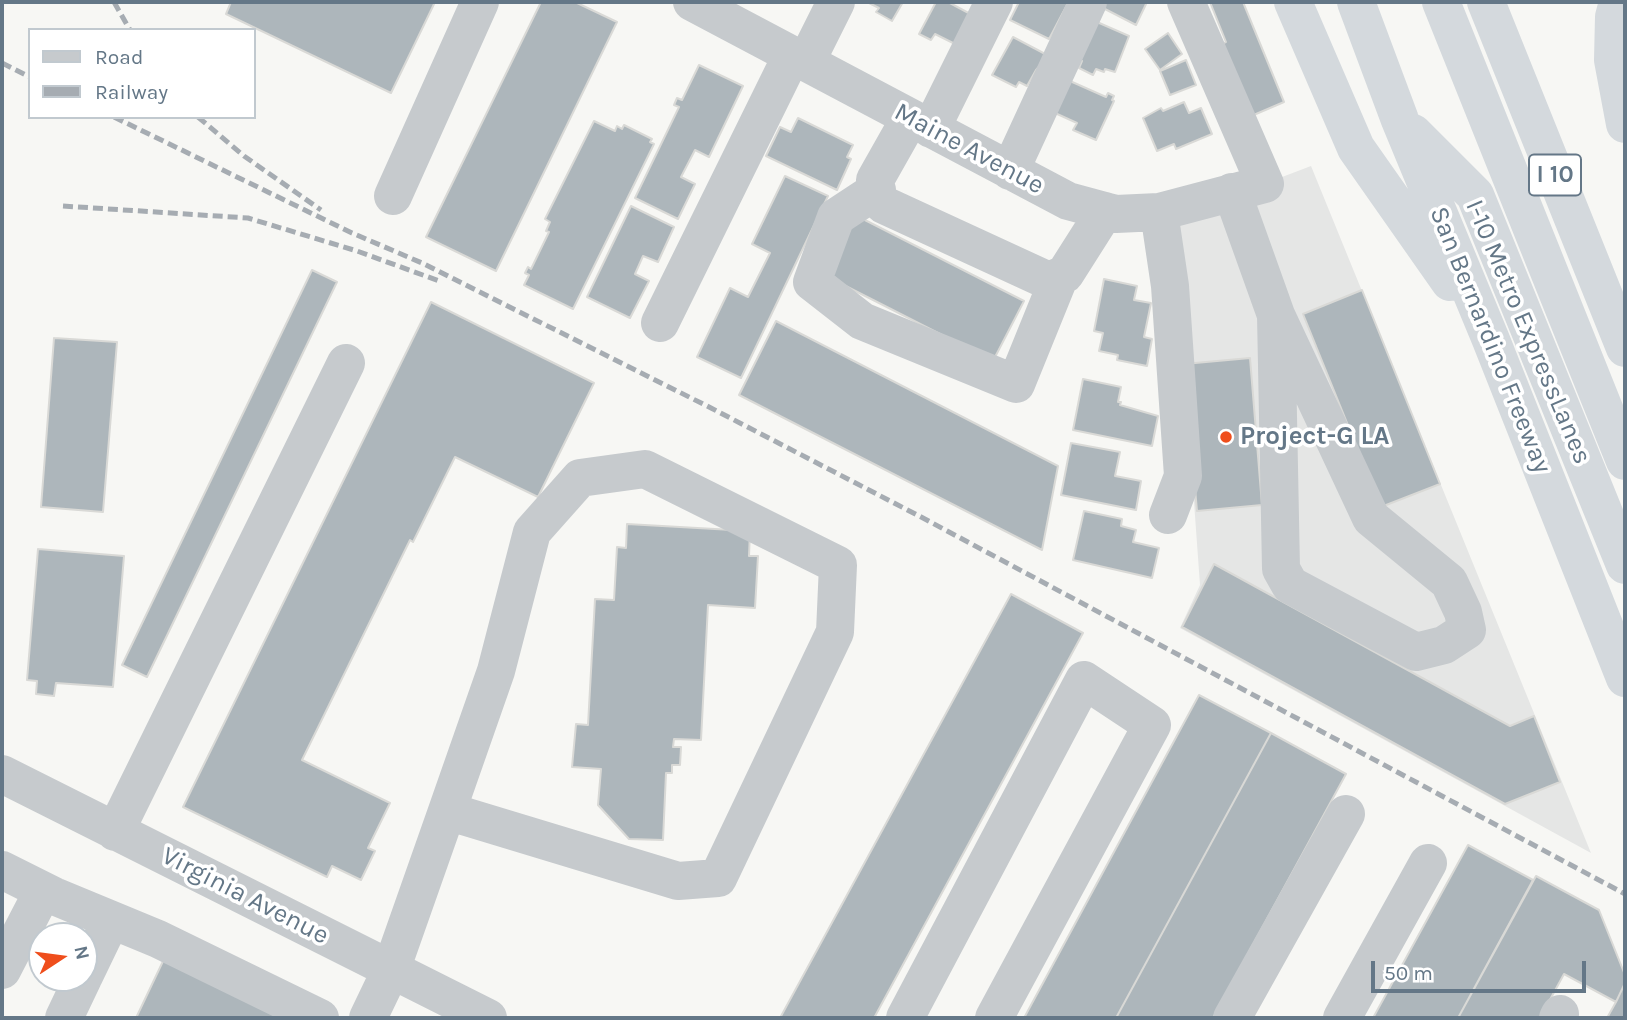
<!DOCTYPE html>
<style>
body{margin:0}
#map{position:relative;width:1627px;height:1020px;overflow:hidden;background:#f7f7f4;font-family:Karla,sans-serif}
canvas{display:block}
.frame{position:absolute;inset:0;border:4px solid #647787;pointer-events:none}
.legend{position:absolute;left:28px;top:28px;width:228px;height:91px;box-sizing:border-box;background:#fff;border:2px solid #c1c9cf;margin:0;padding:9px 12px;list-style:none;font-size:21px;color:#647787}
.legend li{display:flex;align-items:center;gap:14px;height:35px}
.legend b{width:35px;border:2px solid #c1c9cf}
.north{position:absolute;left:28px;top:922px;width:70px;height:70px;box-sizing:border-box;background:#fff;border:2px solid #c1c9cf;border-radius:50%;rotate:77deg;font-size:19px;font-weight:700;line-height:28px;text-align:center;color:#647787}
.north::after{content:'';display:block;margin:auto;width:24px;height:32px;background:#ef4e1c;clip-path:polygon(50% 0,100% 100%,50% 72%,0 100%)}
.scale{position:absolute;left:1371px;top:961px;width:215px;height:32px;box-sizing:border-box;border:4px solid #647787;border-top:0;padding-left:9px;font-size:21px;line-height:24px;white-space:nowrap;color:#647787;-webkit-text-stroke:5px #fff;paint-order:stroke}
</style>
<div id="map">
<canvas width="1627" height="1020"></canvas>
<div class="frame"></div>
<ul class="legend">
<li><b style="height:9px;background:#c6cacd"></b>Road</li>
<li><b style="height:9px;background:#a6acb2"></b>Railway</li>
</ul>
<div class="north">N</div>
<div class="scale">50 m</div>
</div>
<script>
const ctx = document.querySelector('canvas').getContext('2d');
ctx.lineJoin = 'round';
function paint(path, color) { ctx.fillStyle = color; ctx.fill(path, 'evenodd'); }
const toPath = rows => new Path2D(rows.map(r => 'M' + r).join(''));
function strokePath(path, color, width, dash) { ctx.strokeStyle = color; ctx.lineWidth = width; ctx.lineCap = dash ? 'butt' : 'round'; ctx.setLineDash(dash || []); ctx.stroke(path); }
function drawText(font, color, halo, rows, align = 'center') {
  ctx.font = font + ' Karla,sans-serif'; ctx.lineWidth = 7; ctx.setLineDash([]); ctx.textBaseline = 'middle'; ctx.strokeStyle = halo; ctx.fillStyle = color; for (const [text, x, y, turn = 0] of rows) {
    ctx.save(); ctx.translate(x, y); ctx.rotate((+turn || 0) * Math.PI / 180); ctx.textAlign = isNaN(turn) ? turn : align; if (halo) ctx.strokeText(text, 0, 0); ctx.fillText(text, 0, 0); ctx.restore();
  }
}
paint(toPath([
 [1311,166,1591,853,1180,628,1200,585,1173,211,1269,182]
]), '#e5e6e5');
const building = toPath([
 [231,2,435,2,391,93,226,14,231,2],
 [541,2,575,2,617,22,496,271,426,237,541,2],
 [867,2,903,2,892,21,876,12,879,8,867,2],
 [936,2,948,2,976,17,955,44,935,34,931,40,919,34,936,2],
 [1019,2,1066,2,1068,3,1049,39,1010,20,1019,2],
 [1106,2,1147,2,1136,25,1103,8,1106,2],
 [1210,2,1243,2,1284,102,1242,120,1219,46,1226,42,1210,2],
 [1097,22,1129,36,1115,72,1105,69,1104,72,1096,69,1093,75,1079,68,1082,61,1080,60,1097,22],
 [1168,33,1182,54,1160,70,1145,49,1168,33],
 [1013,37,1049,56,1036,70,1027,86,1019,82,1016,87,992,75,1013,37],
 [1186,60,1196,85,1170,95,1160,71,1186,60],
 [699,65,743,86,709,157,695,150,681,177,695,184,678,219,635,198,679,107,674,105,677,98,682,100,699,65],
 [1070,81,1106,97,1108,93,1114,96,1112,100,1114,101,1096,140,1073,130,1077,123,1055,113,1070,81],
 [1184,102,1189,113,1201,108,1212,134,1176,149,1174,144,1157,151,1143,118,1161,108,1163,111,1184,102],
 [798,118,853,145,847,157,851,159,837,190,766,156,780,127,791,132,798,118],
 [594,121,615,131,617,126,622,129,624,125,652,139,650,142,654,144,573,309,524,285,529,275,525,273,528,267,531,269,549,232,546,231,550,222,545,219,594,121],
 [785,176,828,196,741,378,697,357,730,288,748,297,770,253,752,244,785,176],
 [631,206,674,227,658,262,643,256,635,274,649,281,630,318,587,297,631,206],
 [857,216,1024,301,993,361,826,276,857,216],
 [312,270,337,282,147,677,122,665,312,270],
 [1104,279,1137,286,1134,300,1151,303,1144,337,1152,339,1147,366,1117,360,1118,355,1099,351,1103,333,1094,331,1104,279],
 [1362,290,1440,484,1381,507,1303,314,1362,290],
 [431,302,594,383,538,497,455,457,413,542,410,540,302,760,390,803,368,848,375,851,361,880,332,866,327,877,183,807,431,302],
 [776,321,1058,466,1042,550,739,395,776,321],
 [54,338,117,342,103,512,41,507,54,338],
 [1250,358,1262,505,1197,511,1184,364,1250,358],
 [1083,379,1121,387,1118,402,1121,402,1120,405,1158,416,1152,446,1073,430,1083,379],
 [1071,443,1120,452,1115,476,1141,481,1136,510,1061,495,1071,443],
 [1084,511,1122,519,1121,526,1136,530,1133,542,1159,548,1152,578,1073,560,1084,511],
 [627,524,750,531,749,556,758,556,755,608,708,605,701,740,674,739,673,747,681,747,680,765,672,765,672,773,666,773,663,840,629,839,598,805,601,769,572,767,576,724,588,725,595,599,614,600,617,547,626,548,627,524],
 [38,549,124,556,113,687,56,683,54,696,36,694,37,681,27,680,38,549],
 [1214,564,1510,726,1534,716,1560,782,1505,804,1182,627,1214,564],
 [1011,594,1083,633,874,1018,780,1018,1011,594],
 [1199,695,1271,733,1116,1018,1024,1018,1199,695],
 [1271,733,1346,774,1213,1018,1116,1018,1271,733],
 [1468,845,1533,880,1458,1018,1373,1018,1468,845],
 [1536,876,1599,910,1625,975,1625,983,1616,1002,1564,974,1540,1018,1458,1018,1536,876],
 [165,957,291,1018,136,1018,165,957],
 [1625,983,1625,1018,1607,1018,1616,1002,1625,983]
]);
paint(building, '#adb6bb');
strokePath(building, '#d9d9d6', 2);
strokePath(toPath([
 [692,2,1068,201,1116,214,1159,212,1265,184,1186,2],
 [806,62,836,2],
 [910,118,875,180,878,199,884,205,1049,281,1065,274,1105,211],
 [931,129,994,2],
 [1010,171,1088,2],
 [877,190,836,217,812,282,862,321,1016,384,1059,278],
 [1232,192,1276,315,1371,518,1449,582,1463,612,1467,630,1444,645,1416,652,1290,585,1281,569,1276,315],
 [393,196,480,2],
 [1159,212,1170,286,1183,476,1168,515],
 [660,323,792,55],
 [2,774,488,1018],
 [115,832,346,363],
 [2,870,54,896,158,939,320,1018],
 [2,970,43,891],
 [84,976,111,920],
 [64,1018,83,978],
 [368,1018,391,970,447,811,496,671,532,532,580,478,645,469,838,565,835,632,718,878,678,881,447,811],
 [905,1018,1084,680,1152,725,994,1018],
 [1232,1018,1346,814],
 [1342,1018,1428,863],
 [1558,1018,1560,1014]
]), '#c6cacd', 38);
strokePath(toPath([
 [1293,2,1356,148,1450,282],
 [1356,2,1400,120,1491,340,1625,678],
 [1441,2,1625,461],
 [1486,2,1625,348],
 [1618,2,1614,17,1613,60,1625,124],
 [1413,133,1475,195,1625,565]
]), '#d4d9dd', 38);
strokePath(toPath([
 [114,2,130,30],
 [2,63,30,77],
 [114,117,352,233,422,263,711,408,923,518,1625,894],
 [198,117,244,156,321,210],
 [63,206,248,218,357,251,442,282]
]), '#a6acb2', 5, [10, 5]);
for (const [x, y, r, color] of [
 [1226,437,7,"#ef4e1c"]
]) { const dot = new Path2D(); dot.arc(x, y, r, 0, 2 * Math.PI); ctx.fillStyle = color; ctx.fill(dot); strokePath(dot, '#fff', 2.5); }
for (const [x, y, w] of [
 [1555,175,52]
]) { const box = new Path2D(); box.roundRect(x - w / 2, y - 20.5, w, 41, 5); ctx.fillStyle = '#fff'; ctx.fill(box); strokePath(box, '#647787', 2); }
drawText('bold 24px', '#647787', null, [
 ["I 10",1555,175]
]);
drawText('26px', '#647787', '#fff', [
 ["Maine Avenue",969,149,28],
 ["I-10 Metro ExpressLanes",1528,332,67],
 ["San Bernardino Freeway",1490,340,68],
 ["Virginia Avenue",245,896,27]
]);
drawText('bold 26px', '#647787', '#fff', [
 ["Project-G LA",1240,437]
], 'left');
</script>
